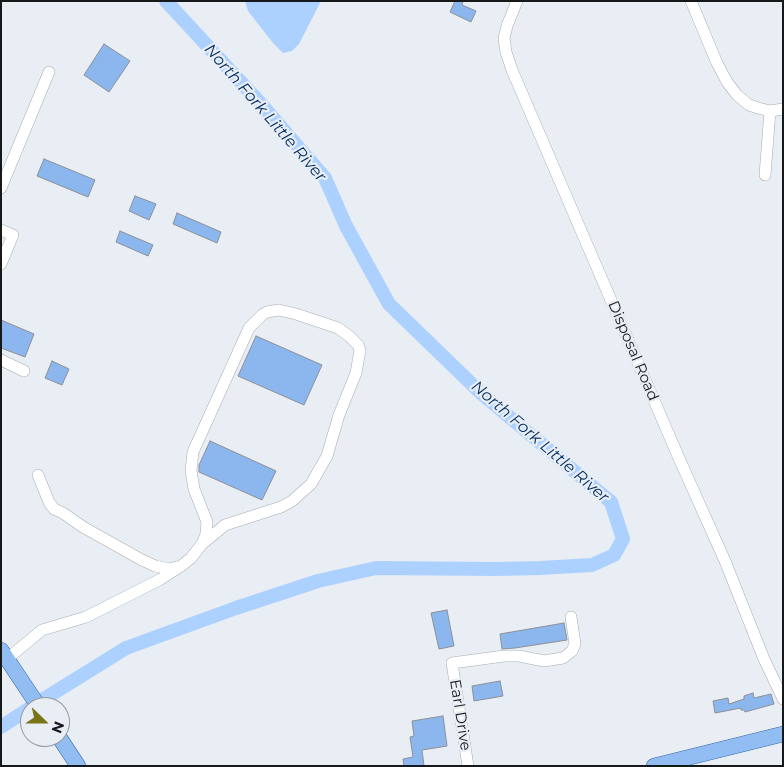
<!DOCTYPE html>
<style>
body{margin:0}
#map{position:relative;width:784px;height:767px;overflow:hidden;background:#e9edf4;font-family:Montserrat,sans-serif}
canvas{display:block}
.frame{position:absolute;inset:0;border:2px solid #16181a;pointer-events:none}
.north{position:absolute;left:20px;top:697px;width:50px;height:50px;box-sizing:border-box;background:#e9edf4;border:1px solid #95989d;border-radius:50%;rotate:112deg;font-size:14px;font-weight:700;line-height:20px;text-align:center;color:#16181a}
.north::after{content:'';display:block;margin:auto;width:18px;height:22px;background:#7b7417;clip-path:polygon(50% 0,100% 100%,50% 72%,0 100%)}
</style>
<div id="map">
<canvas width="784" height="767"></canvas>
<div class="frame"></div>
<div class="north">N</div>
</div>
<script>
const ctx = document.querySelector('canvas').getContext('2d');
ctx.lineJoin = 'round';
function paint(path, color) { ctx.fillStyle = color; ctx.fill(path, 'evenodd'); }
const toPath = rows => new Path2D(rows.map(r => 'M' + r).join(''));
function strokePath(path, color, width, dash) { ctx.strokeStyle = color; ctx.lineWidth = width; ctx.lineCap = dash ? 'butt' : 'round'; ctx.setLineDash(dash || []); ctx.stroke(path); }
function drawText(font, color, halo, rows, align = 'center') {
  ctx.font = font + ' Montserrat,sans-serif'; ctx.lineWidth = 4.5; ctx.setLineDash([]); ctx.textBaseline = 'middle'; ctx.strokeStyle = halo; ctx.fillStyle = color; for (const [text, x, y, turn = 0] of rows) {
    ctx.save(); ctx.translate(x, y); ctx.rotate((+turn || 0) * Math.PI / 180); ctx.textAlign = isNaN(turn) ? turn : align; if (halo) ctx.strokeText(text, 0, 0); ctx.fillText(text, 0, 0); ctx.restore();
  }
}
paint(toPath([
 [245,1,321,1,299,44,292,51,283,53,273,43,248,11]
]), '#add1ff');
strokePath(toPath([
 [31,707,126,648,236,608,318,581,376,568,495,569,540,568,592,565,614,555,623,539,611,502,482,394,389,304,346,226,325,178,262,105,166,1],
 [1,727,30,708]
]), '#add1ff', 14);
const building = toPath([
 [455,1,463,1,462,5,476,11,471,22,450,12,455,1],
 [104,44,130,61,109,92,84,75,104,44],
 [44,159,95,180,88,197,37,176,44,159],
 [135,196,156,204,149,220,129,211,135,196],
 [177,213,221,232,217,243,173,224,177,213],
 [120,231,153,245,148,256,116,242,120,231],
 [1,320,34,334,25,357,1,348,1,320],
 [256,336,322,365,304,405,238,376,256,336],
 [52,361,69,369,62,385,45,378,52,361],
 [210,441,276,471,262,500,199,472,199,465,210,441],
 [447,610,454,646,439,649,431,613,447,610],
 [564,623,567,640,515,648,502,649,500,634,564,623],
 [500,681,503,696,474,701,472,686,500,681],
 [753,693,754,698,771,694,774,704,745,712,744,710,741,710,741,708,715,713,713,701,728,698,729,704,744,699,744,696,753,693],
 [443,716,447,746,422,750,424,766,404,766,403,759,413,757,410,737,414,736,412,721,443,716]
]);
paint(building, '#8bb6ee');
strokePath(building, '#8c9096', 1);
const minor = toPath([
 [517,1,507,26,504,38,506,52,512,70,678,456,725,561,764,659,783,699],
 [691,1,717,63,727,82,737,95,749,105,758,108,770,111,783,109],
 [765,175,770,111],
 [1,188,49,72],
 [1,230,13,235,1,264],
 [279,310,296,314,338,328,349,336,358,345,360,350,356,373,339,415,327,456,311,484,292,501,281,507,225,525,202,544,206,534,207,522,194,489,191,470,193,452,249,328,262,315,267,312,279,310],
 [1,360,24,371],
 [38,475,49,502,54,509,63,513,83,527,142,560,155,566,169,569,181,566,191,558,202,544],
 [7,659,42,630,86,617,161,579,178,568],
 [468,766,452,663,504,656,519,656,544,661,563,658,572,651,575,644,571,617]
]);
const major = toPath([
 [1,650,39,707],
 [59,737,78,766],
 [654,766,783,734]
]);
strokePath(minor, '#a7acb2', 12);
strokePath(major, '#3667a2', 16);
strokePath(minor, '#fff', 11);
strokePath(major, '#91bdf3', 15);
drawText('15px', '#16181a', '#e9edf4', [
 ["Disposal Road",633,351,67],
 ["Earl Drive",460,715,81]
]);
drawText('italic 16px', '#053264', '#e9edf4', [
 ["North Fork Little River",265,113,49],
 ["North Fork Little River",540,442,41]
]);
</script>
